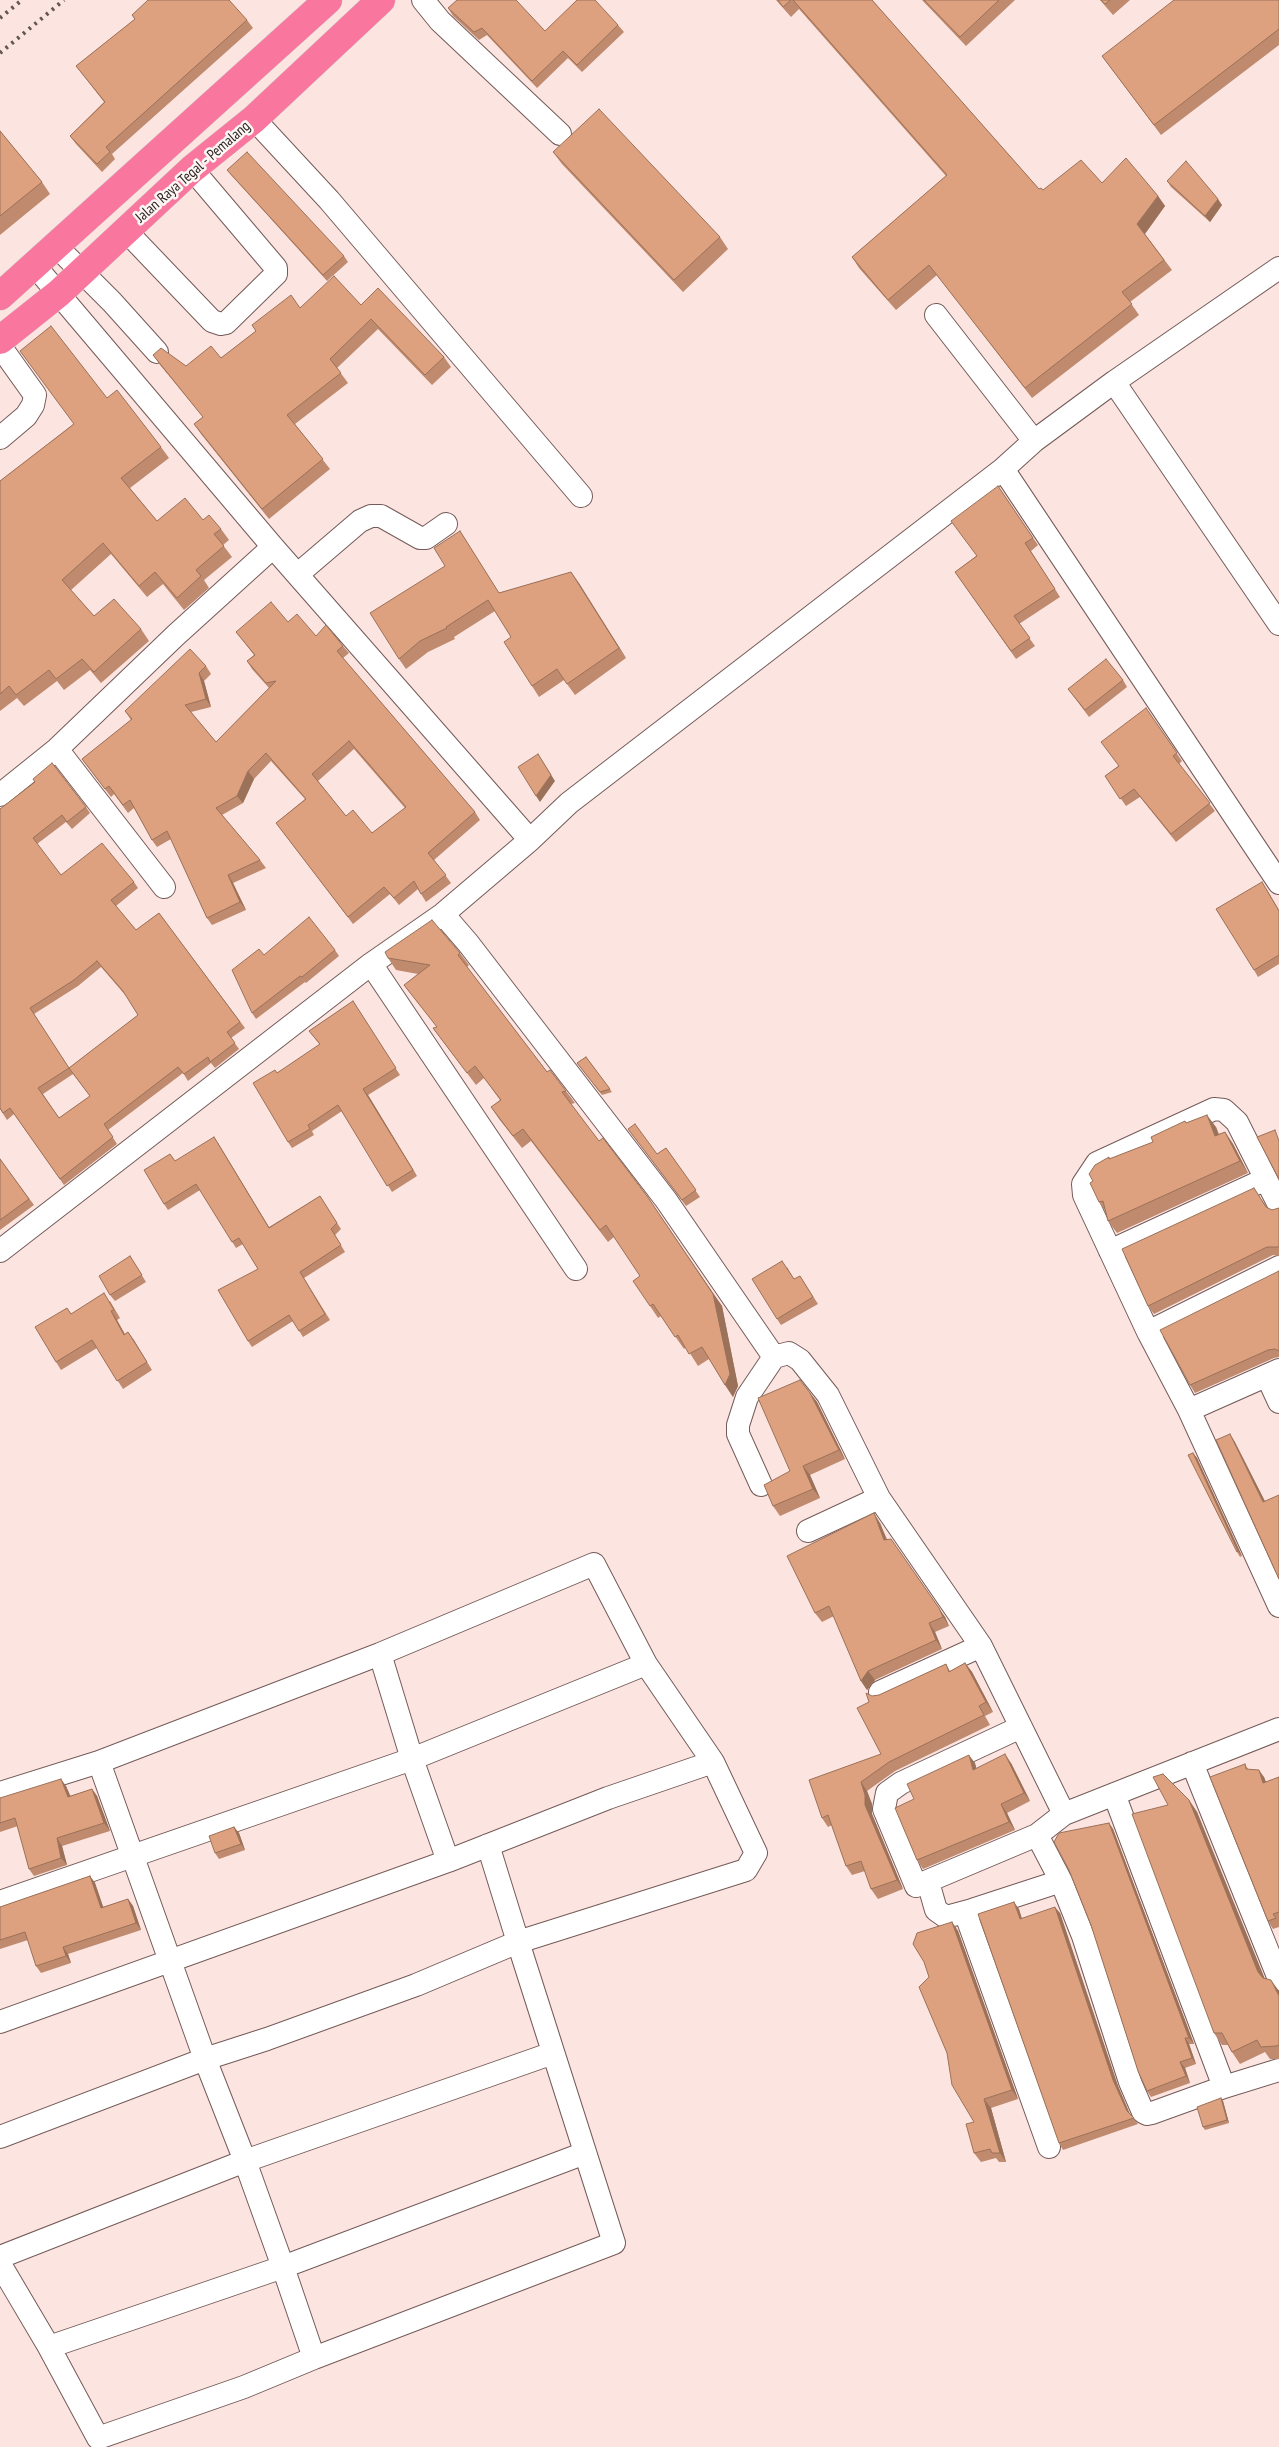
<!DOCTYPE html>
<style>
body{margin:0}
canvas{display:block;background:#fce4e1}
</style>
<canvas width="1279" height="2447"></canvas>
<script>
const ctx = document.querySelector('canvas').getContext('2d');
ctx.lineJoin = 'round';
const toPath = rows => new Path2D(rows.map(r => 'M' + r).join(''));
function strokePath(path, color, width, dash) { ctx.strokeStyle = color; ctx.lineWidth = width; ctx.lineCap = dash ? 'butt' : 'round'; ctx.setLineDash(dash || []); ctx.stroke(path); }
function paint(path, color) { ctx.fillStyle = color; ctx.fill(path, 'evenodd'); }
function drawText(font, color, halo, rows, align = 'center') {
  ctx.font = font + ' "PT Sans Narrow",sans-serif'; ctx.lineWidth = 5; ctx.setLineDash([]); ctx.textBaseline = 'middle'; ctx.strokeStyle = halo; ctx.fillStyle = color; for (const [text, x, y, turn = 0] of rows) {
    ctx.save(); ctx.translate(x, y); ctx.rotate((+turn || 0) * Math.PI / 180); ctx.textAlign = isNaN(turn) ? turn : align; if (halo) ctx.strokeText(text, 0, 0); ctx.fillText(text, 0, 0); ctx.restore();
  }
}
const minor = toPath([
 [423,0,440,21,560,134],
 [254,119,329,200,581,496],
 [126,231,212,321,221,324,226,323,276,274,276,268,192,169],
 [57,247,112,302,157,352],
 [35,266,273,547,530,840],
 [936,315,1034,441],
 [0,346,35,395,33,405,26,416,0,438],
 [1114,382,1279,624],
 [1003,469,1279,883],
 [298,574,360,521,371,516,381,516,420,538,426,538,446,524],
 [57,749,164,887],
 [0,795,57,749,176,635,273,547],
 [443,914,468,943,666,1200,774,1357,789,1353,800,1360,828,1395,879,1498,981,1646,1021,1727,1064,1814,1037,1835,916,1886,884,1809,887,1793,901,1783,1021,1727],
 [371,964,576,1269],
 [1279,1205,1237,1122,1224,1110,1214,1109,1097,1163,1083,1184,1084,1195,1148,1332,1189,1410,1279,1606],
 [0,1251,371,964,443,914,530,840,569,803,1003,469,1034,441,1114,382,1279,268],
 [1110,1251,1266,1179],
 [1148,1332,1279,1267],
 [1267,1376,1279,1402],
 [1189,1410,1279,1370],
 [761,1485,738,1434,738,1425,747,1397,774,1357],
 [808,1531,879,1498],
 [380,1654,412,1759,448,1861],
 [880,1692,981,1646],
 [1192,1763,1279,1979],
 [0,1793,99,1762,380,1654,594,1564,646,1664,713,1762,608,1798,448,1861,0,2022],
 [1114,1794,1224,2087],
 [1064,1814,1279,1729],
 [1037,1835,1061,1881,1083,1936,1130,2082,1143,2112,1147,2114,1152,2113,1224,2087,1279,2070],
 [928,1882,936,1910,946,1917,972,1910,1061,1881],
 [0,1902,412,1759,646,1664],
 [965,1912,1049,2147],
 [0,2137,205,2059,99,1762],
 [0,2257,245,2161,553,2053],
 [0,2264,49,2347,283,2267,245,2161,205,2059,267,2039,416,1985,518,1942,488,1845],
 [49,2347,98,2438,244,2387,314,2358,283,2267,585,2153],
 [314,2358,614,2243,518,1942,746,1870,756,1853,713,1762]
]);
const highway = toPath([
 [0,296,328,0],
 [0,340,59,293,192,169,254,119,381,0]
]);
strokePath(minor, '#745b58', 24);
strokePath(highway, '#d0cecd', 29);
strokePath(minor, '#fff', 22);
strokePath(highway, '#f9769e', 28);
strokePath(toPath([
 [0,18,22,0],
 [0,53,64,0]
]), '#625552', 4, [2.5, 5]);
paint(toPath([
 [776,0,872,0,1039,189,1043,190,1102,183,1158,196,1165,206,1145,234,1172,270,1130,302,1139,315,1032,398,937,275,896,310,859,268,852,257,946,176,799,9,791,17],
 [922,0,1015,0,966,46],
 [1100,0,1130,0,1113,15],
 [1279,0,1279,45,1161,135,1102,56],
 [448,8,545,31,618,25,624,32,582,72,568,58,537,88,487,35,479,40,453,16],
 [132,15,247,20,253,28,112,154,115,159,102,172,76,144,70,136,104,102,76,66,135,19],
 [0,131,42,182,50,194,0,235],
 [553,152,720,237,728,249,683,292,562,164],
 [227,170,344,256,348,262,327,281,232,176],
 [1167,181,1222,205,1210,222,1171,187],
 [361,305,444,357,451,367,432,385,378,329,337,368,348,383,295,424,330,469,269,519,201,434,194,424,203,417,160,365,153,355,186,366,221,358,256,331,252,325,300,308],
 [107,398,161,447,169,458,130,488,157,521,203,520,221,529,229,540,223,545,232,557,204,580,209,588,184,610,163,584,147,597,111,554,71,590,94,616,141,629,149,641,101,683,90,670,64,690,57,681,24,706,17,698,0,711,0,481],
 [998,486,1038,545,1031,551,1060,597,1019,624,1035,646,1016,659,955,572,976,556],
 [460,531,499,593,571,572,626,658,575,695,564,680,539,697,532,686,511,637,495,611,454,637,455,639,428,652,406,669,399,659,445,566],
 [288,622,316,636,343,646,349,653,343,658,475,812,480,820,434,860,451,883,426,902,418,889,399,905,390,894,353,924,276,823,305,799,271,761,254,779,243,803,222,815,260,860,266,868,233,883,246,910,212,925,207,918,171,839,157,847,152,840,134,808,128,813,114,794,111,797,82,759,131,720,125,711,206,666,211,674,204,681,211,707,191,712,216,742,269,688,252,669,247,661,254,655,236,632],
 [354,749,405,808,372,833,346,816,318,781],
 [1123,680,1127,687,1089,717,1068,689],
 [1146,708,1182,761,1179,764,1215,811,1176,842,1140,797,1126,806,1105,776,1118,766],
 [86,807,90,813,72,829,66,822,37,844,61,875,134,882,138,888,116,906,136,930,159,913,245,1028,231,1038,239,1049,215,1068,211,1063,188,1081,183,1073,108,1130,117,1144,64,1185,14,1114,7,1120,0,1109,0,809],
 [101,967,126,996,138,1015,69,1068,34,1014,78,986],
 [73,1074,90,1096,59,1118,43,1094],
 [1266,888,1279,910,1279,964,1258,977,1254,970],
 [335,950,339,956,306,983,305,982,256,1019,252,1013,264,955],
 [460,953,469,965,467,967,547,1072,566,1091,575,1103,571,1104,722,1306,738,1386,733,1397,709,1359,698,1366,686,1347,684,1349,661,1316,658,1318,650,1306,640,1276,614,1237,608,1242,531,1141,522,1148,499,1119,491,1107,500,1100,484,1078,476,1085,442,1040,433,1028,437,1027,404,985,418,974,396,970,388,958],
 [353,1001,400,1075,368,1095,417,1176,392,1192,342,1111,312,1131,314,1135,292,1148,288,1142,277,1073,320,1045,309,1031],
 [586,1057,612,1092,602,1095,577,1063],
 [1187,1123,1216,1127,1219,1134,1225,1132,1233,1144,1248,1173,1117,1233,1108,1221,1106,1212,1099,1202,1093,1181,1109,1157,1110,1159,1153,1142],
 [628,1129,657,1154,666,1148,700,1197,686,1206],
 [218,1143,269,1227,320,1196,341,1229,335,1235,345,1252,304,1278,330,1320,303,1337,293,1321,252,1347,248,1341,258,1269,243,1244,236,1248,200,1190,168,1210,164,1204,175,1161],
 [0,1159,34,1205,0,1230],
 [1254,1188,1267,1208,1272,1210,1279,1208,1279,1256,1273,1255,1154,1314,1148,1306],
 [130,1256,146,1282,115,1301,110,1295],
 [787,1267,794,1279,800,1276,818,1304,781,1325,777,1319],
 [1279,1271,1279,1357,1274,1358,1195,1393,1190,1385],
 [110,1301,120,1318,117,1320,125,1334,128,1332,152,1370,123,1389,97,1348,61,1370,56,1362,67,1308,71,1314],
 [810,1393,817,1402,845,1459,810,1475,820,1498,780,1516,773,1506,790,1471],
 [1193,1453,1197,1458,1242,1556,1240,1557,1237,1552],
 [880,1523,887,1539,945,1617,949,1626,935,1632,942,1649,875,1680,867,1690,861,1681,834,1616,822,1622,815,1613],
 [965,1663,972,1672,993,1712,985,1716,990,1725,895,1771,867,1791,872,1804,872,1814,903,1889,878,1899,871,1889,865,1871,852,1875,846,1866,832,1825,828,1827,822,1818,881,1754,869,1702,872,1696,879,1695,946,1664,950,1671],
 [975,1763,976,1769,1011,1763,1030,1801,1007,1813,1015,1830,923,1869,917,1860,914,1799],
 [1245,1764,1248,1769,1264,1777,1266,1782,1279,1777,1279,1927,1273,1929,1268,1921],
 [66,1786,70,1796,92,1789,97,1796,110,1831,62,1846,67,1865,34,1876,29,1869,18,1826,0,1832,0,1798],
 [1189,1800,1197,1812,1264,1978,1279,1991,1279,2059,1270,2059,1265,2052,1240,2064,1232,2052,1228,2045,1222,2045,1214,2033],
 [1109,1823,1113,1829,1194,2044,1189,2044,1196,2064,1185,2068,1190,2083,1151,2097,1147,2091],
 [234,1827,239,1833,245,1850,219,1859,215,1853],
 [90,1876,95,1883,103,1907,128,1899,133,1906,141,1930,68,1954,71,1963,41,1973,36,1966,28,1940,0,1949,0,1907],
 [1019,1909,1022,1919,1060,1913,1118,2086,1130,2114,1138,2124,1063,2150,1059,2143],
 [952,1922,958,1931,1018,2099,991,2108,1006,2162,999,2162,996,2158,981,2162,974,2153,974,2122,947,2053,929,1977],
 [1223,2101,1229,2123,1205,2130,1203,2127]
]), '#bf8a6d');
paint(toPath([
 [1158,196,1165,206,1144,235,1137,224],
 [1218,199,1222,205,1210,222,1205,216],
 [571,572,579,583,626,658,619,648],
 [199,673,204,681,211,707,206,699],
 [538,754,555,781,540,802,536,796],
 [248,771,254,779,243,803,237,796],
 [228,875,233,883,246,910,240,902],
 [363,1089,368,1095,417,1176,413,1170],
 [1207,1115,1216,1127,1223,1148,1215,1136],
 [1225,1132,1233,1144,1248,1173,1240,1161],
 [214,1137,218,1143,273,1234,269,1228],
 [655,1208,722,1306,738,1386,733,1397,725,1385],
 [111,1311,117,1320,129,1343,124,1335],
 [128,1332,134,1340,152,1370,147,1362],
 [810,1393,817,1402,845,1459,839,1450],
 [1230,1434,1235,1442,1269,1509,1263,1502],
 [1193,1453,1197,1458,1242,1556,1238,1551],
 [803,1466,810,1475,820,1498,813,1489],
 [874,1513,880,1523,890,1549,884,1540],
 [897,1548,945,1617,949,1626],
 [929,1623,935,1632,942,1649,936,1640],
 [965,1663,972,1672,993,1712,986,1702],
 [868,1671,875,1680,867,1690,861,1681],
 [1005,1754,1011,1763,1030,1801,1024,1793],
 [969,1755,975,1763,979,1778,973,1770],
 [1259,1770,1264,1777,1269,1791,1263,1783],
 [61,1779,66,1786,74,1804,68,1797],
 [861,1782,867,1791,872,1804,872,1814,903,1889,897,1880,865,1805],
 [92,1789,97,1796,110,1831,104,1823],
 [1189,1800,1197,1812,1267,1984,1258,1972],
 [1001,1804,1007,1813,1015,1830,1009,1822],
 [1109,1823,1113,1829,1194,2044,1189,2038],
 [234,1827,239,1833,245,1850,241,1844],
 [57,1838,62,1846,67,1865,61,1858],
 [90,1876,95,1883,106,1915,101,1908],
 [128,1899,133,1906,141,1930,136,1923],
 [1014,1902,1019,1909,1024,1926,1020,1919],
 [1055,1907,1060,1913,1118,2086,1131,2117,1127,2111,1113,2080],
 [952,1922,958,1931,1018,2099,1012,2090],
 [63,1947,68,1954,71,1963,66,1956],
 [1271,1980,1279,1991,1279,1996],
 [1185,2038,1189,2044,1196,2064,1192,2058],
 [1180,2062,1185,2068,1190,2083,1186,2076],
 [1221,2098,1223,2101,1229,2123,1227,2120],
 [984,2099,991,2108,1006,2162,1000,2153]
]), '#9b7159');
const building = toPath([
 [148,0,229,0,247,20,106,147,110,152,97,164,70,136,105,102,76,66,135,19,132,15,148,0],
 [457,0,516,0,545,31,577,0,595,0,618,25,577,65,563,51,532,81,482,28,474,32,448,8,457,0],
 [778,0,791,0,783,7,778,0],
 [793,0,872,0,1039,189,1041,188,1043,190,1081,160,1102,183,1126,158,1158,196,1137,224,1164,260,1122,292,1132,304,1025,388,929,265,888,300,852,257,947,175,793,0],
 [924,0,999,0,960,37,924,0],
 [1101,0,1110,0,1105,4,1101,0],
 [1174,0,1279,0,1279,29,1154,125,1102,56,1174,0],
 [599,109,720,237,674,280,553,152,599,109],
 [0,131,42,182,0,216,0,131],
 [247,152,344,256,323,275,227,170,247,152],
 [1186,161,1218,199,1205,216,1167,181,1186,161],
 [334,276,361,305,378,288,444,357,425,375,371,319,330,359,341,373,287,415,323,459,262,509,194,424,203,417,153,355,161,348,186,366,211,346,221,358,256,331,252,325,291,295,300,308,334,276],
 [51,326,107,398,117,390,161,447,121,478,157,521,185,498,203,520,209,515,221,529,214,534,224,546,196,570,201,576,177,598,155,572,139,586,103,543,62,580,94,616,114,599,141,629,94,672,82,659,56,679,49,670,16,695,9,686,0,694,0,481,74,424,20,351,51,326],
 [998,486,1033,538,1025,543,1055,589,1014,616,1030,638,1011,651,955,572,977,556,951,521,998,486],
 [460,531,499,593,571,572,619,648,567,684,557,669,532,686,504,642,511,637,488,600,446,627,447,628,420,641,399,659,370,613,445,566,434,548,460,531],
 [271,602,288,622,297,614,316,636,326,625,343,646,337,651,475,812,428,853,446,875,421,894,414,881,394,898,384,887,348,917,276,823,306,799,266,753,248,771,237,796,216,808,260,860,228,875,240,902,207,918,167,831,152,840,130,800,123,805,109,786,105,789,82,759,132,719,125,711,190,649,206,666,199,673,206,699,185,705,216,742,276,681,266,683,247,661,255,655,236,632,271,602],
 [349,741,406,807,372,833,353,810,346,816,312,774,349,741],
 [1106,659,1123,680,1085,710,1068,689,1106,659],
 [1146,708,1177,753,1173,756,1210,803,1171,834,1134,789,1120,799,1105,776,1119,766,1101,742,1146,708],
 [538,754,551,775,536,796,518,767,538,754],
 [52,763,86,807,67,822,62,815,33,838,61,875,102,843,134,882,111,900,136,930,159,913,240,1022,227,1032,235,1043,210,1062,208,1057,184,1074,178,1067,104,1124,113,1137,60,1179,10,1108,3,1113,0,1108,0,809,35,782,33,779,52,763],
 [97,961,123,991,138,1015,69,1068,30,1008,74,980,97,961],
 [69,1068,90,1096,59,1118,38,1088,69,1068],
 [1262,882,1279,911,1279,955,1254,970,1216,909,1262,882],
 [309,917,335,950,302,977,300,976,252,1013,232,970,259,949,264,955,309,917],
 [432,920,460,953,458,955,547,1072,550,1070,566,1091,562,1092,599,1141,603,1138,647,1196,713,1294,730,1374,725,1385,702,1347,689,1354,678,1335,675,1337,653,1304,650,1306,633,1281,640,1276,606,1225,600,1230,523,1129,513,1136,491,1107,501,1100,475,1066,467,1073,433,1028,437,1027,404,985,430,965,388,958,385,952,432,920],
 [353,1001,396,1068,363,1089,413,1170,387,1186,338,1105,308,1125,310,1129,288,1142,253,1083,275,1070,277,1073,320,1044,309,1031,353,1001],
 [586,1057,610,1089,600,1092,577,1063,586,1057],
 [1207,1115,1215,1136,1225,1132,1240,1161,1108,1221,1103,1201,1099,1202,1090,1183,1093,1181,1089,1174,1095,1165,1109,1157,1109,1159,1153,1142,1151,1137,1185,1121,1186,1123,1207,1115],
 [635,1124,657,1154,666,1148,696,1190,682,1200,628,1129,635,1124],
 [1275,1130,1279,1141,1279,1179,1257,1137,1275,1130],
 [214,1137,269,1228,320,1196,337,1223,331,1229,341,1245,300,1272,325,1314,299,1331,289,1315,248,1341,218,1290,258,1269,239,1238,232,1242,196,1184,164,1204,144,1170,170,1154,175,1161,214,1137],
 [0,1159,29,1199,0,1220,0,1159],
 [1254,1188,1266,1207,1272,1210,1279,1208,1279,1247,1267,1247,1148,1306,1122,1249,1254,1188],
 [130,1256,142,1275,110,1295,99,1276,130,1256],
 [782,1261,794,1279,800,1276,813,1297,777,1319,752,1279,782,1261],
 [1279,1271,1279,1351,1275,1349,1268,1350,1190,1385,1160,1330,1279,1271],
 [104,1293,114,1310,111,1311,124,1335,128,1332,147,1362,117,1381,92,1340,56,1362,35,1327,67,1308,71,1314,104,1293],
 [800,1380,810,1393,839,1450,803,1466,813,1489,773,1506,764,1485,790,1471,758,1398,800,1380],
 [1230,1434,1263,1502,1279,1495,1279,1579,1216,1440,1230,1434],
 [1193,1453,1238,1551,1237,1552,1188,1455,1193,1453],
 [874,1513,884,1540,891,1539,939,1608,943,1617,929,1623,936,1640,868,1671,861,1681,829,1606,815,1613,787,1556,874,1513],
 [965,1663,986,1702,979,1706,984,1715,889,1762,861,1782,865,1795,865,1805,897,1880,871,1889,861,1861,846,1866,828,1815,822,1818,809,1780,881,1754,857,1708,869,1702,866,1693,872,1696,879,1695,946,1664,949,1672,965,1663],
 [1005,1754,1024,1793,1001,1804,1009,1822,917,1860,895,1808,914,1799,907,1784,969,1755,973,1770,1005,1754],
 [1245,1764,1246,1769,1259,1770,1263,1783,1279,1777,1279,1912,1273,1914,1276,1918,1268,1921,1210,1777,1245,1764],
 [1163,1774,1189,1800,1258,1972,1263,1978,1271,1980,1279,1996,1279,2045,1276,2046,1261,2047,1257,2040,1232,2052,1222,2033,1214,2033,1132,1814,1168,1805,1153,1777,1163,1774],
 [61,1779,68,1797,92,1789,104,1823,57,1838,61,1858,29,1869,15,1818,0,1823,0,1798,61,1779],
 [1109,1823,1189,2038,1185,2038,1192,2058,1180,2062,1186,2076,1147,2091,1138,2071,1091,1925,1069,1870,1054,1842,1059,1833,1109,1823],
 [234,1827,241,1844,215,1853,209,1836,234,1827],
 [90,1876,101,1908,128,1899,136,1923,63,1947,66,1956,36,1966,25,1932,0,1940,0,1907,90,1876],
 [1014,1902,1020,1919,1055,1907,1113,2080,1127,2111,1134,2118,1059,2143,978,1914,1014,1902],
 [952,1922,1012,2090,984,2099,1000,2153,992,2153,990,2149,974,2153,966,2124,974,2122,952,2085,947,2053,919,1987,929,1977,924,1962,913,1944,917,1933,952,1922],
 [1221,2098,1227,2120,1203,2127,1197,2107,1221,2098]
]);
paint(building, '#dea17f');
strokePath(building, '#9b7159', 1);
drawText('15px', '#291f1d', '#fcf6f5', [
 ["Jalan Raya Tegal - Pemalang",193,172,-41]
]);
</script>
